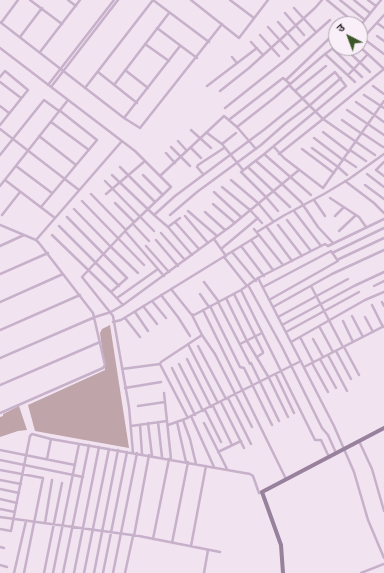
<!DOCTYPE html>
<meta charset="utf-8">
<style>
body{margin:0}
#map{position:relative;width:384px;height:573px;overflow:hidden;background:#f2e3f1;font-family:"Noto Sans","Noto Sans Devanagari",sans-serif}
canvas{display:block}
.north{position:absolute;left:328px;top:16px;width:40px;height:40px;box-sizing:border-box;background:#f9eff9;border:1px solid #aba1ac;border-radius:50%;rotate:318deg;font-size:11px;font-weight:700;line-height:16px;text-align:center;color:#362d39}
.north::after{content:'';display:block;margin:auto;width:14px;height:18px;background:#3c5627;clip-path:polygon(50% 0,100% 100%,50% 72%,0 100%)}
</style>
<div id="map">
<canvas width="384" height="573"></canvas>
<div class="north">उ</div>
</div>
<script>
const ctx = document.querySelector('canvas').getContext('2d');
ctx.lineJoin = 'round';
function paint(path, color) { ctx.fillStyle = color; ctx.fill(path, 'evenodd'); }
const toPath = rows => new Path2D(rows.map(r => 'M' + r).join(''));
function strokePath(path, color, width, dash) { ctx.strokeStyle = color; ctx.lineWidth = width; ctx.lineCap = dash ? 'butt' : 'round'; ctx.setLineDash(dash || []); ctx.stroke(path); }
paint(toPath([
 [110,325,129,448,35,431,28,405,105,370,100,333,102,329],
 [19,406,27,430,18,431,0,437,0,417,3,416,3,414]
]), '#bfa4a9');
strokePath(toPath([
 [30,0,62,24],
 [68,0,76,6],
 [153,0,209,42],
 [191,0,239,38,268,0],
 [230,0,254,18],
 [327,0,356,24],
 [340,0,365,20],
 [354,0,370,13],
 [368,0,376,6],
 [294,8,316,32],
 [285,13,304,35],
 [0,22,124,118,140,128,222,24],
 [278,22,300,47],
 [1,23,18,0],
 [377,23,384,28],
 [360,26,381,0],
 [268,27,288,49],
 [157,28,197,58],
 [260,35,279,56],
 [360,36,384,54],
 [377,36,384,41],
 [20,37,42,8],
 [363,38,384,15],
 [251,42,263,55],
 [145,44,169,61],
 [360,47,384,69],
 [0,48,135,151,171,187,126,230,82,277,113,316,129,407,133,453],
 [333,49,362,77],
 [40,52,80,0],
 [350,53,370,72],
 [325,54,355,82],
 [232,57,237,63],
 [125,70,148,88],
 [98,72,137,103],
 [348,75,368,54],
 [0,77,5,71,28,90,0,125],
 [286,80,336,32],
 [0,82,21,98],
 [48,85,114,0],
 [114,85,169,13],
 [289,85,323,119,375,155],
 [207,86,257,48],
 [373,86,384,94],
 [51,87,118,0],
 [85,88,153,0],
 [220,91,249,68,315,8,322,0],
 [295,91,326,66],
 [364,95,384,108],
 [356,102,384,122],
 [0,106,9,113],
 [225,108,284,61,330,20],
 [347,110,384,135],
 [124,118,180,46],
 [230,119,283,78,290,84],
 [342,120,362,134],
 [51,122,89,150],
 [237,127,274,98,325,54,336,46],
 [0,129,79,190],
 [191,130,211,148],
 [323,132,349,152],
 [207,133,222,144,243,170],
 [362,133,383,147,384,147],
 [39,136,76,165],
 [314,138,343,160],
 [178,141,187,151],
 [222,144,236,133],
 [171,147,190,166],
 [274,147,284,158,323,188,384,101],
 [191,148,201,158],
 [312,148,338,167],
 [302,149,334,173],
 [350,150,366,161],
 [166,153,175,163],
 [264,154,311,195],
 [279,154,323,119,384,69],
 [0,155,44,100,59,111],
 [344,159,356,167],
 [256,161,282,184,301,202,318,227,333,243],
 [384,162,376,170,384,176],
 [16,166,52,193],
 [120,167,155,202],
 [248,167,290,207],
 [338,167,347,175],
 [203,174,197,167,198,165,224,148],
 [367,174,384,187],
 [112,175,154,215,168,227,192,255],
 [143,175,163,195],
 [160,176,224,116,237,127,256,149],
 [5,180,55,218],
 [231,180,258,203,273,221],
 [105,181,154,231],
 [345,181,374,203,384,213],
 [365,185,384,199],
 [0,186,68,100],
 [222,187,250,210,262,223],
 [214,192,241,217],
 [91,194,126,230],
 [106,194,145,161],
 [330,198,359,217,366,227],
 [314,200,325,216],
 [82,201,144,265],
 [115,203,134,222],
 [213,204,235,223],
 [41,207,97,140,59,110],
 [74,209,110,246,138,273],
 [188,211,217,236],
 [294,211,321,246],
 [205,212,225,230],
 [2,215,20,192],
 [154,215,175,196,265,129,335,72,346,86,263,155,241,172,266,197,278,211],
 [170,215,197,192,261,145,286,123,309,106,341,78],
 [185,216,208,243],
 [335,216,344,207],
 [67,217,127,278,111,292],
 [287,220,311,251],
 [175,222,199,249],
 [133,224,149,241],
 [0,225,36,240,39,243,93,313,105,365,103,368,0,413],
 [278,225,302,256],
 [59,226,119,286],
 [266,226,292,261],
 [168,227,180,218],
 [254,229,283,265],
 [125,231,164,276],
 [339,231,355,216],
 [257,232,283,216,324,194,349,179,384,154],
 [161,233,185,260],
 [52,235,111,292,123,305],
 [214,239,226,256],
 [36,240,122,141],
 [156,240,178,266],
 [251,240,273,270],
 [0,246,24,235],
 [146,246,169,272],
 [241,246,264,276],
 [221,249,258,218],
 [232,252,256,281],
 [332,253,384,228],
 [224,257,247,286],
 [337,260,384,238],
 [0,274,48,253],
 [258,278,334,426,354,472,368,520,384,558],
 [204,282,219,302],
 [248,285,282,347,322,428,328,435,336,453],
 [311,286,343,347],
 [374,286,384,281],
 [263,287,331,251,338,261,269,300],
 [171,289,191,314,194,315,241,290,258,278,325,244,328,246,384,219],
 [241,290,315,440,321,440,329,457],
 [200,294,209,307],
 [234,294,263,352,263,353,257,357],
 [161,295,178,317,190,336],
 [117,298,158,269],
 [226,298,247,341,269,378,288,417],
 [152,301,166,318],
 [0,302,63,274],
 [218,302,250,364,251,363,279,421],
 [382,302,384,306],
 [372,305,383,327],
 [143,306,157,324],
 [210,306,240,367,244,368,272,425],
 [273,307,332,274,384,250],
 [203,310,286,479],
 [135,312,148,331],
 [192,315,202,335,215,354,252,427],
 [352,316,363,337],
 [278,317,348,279],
 [365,317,373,332],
 [125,318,140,337],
 [343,321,353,342],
 [113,322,121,320,259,235],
 [282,325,354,286,384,272],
 [319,326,333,352],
 [0,330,80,295],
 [286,332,359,292],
 [300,337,313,362],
 [313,339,323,357],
 [291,342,365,300,384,292],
 [188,344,218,403],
 [240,344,262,333],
 [198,346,226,399],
 [344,347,359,375],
 [336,351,351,379],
 [328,355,347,391],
 [0,358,95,317,111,312,123,305,231,226,299,170],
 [187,359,211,407],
 [320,359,336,388],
 [312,363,328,392],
 [160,364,188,418],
 [179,364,203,411],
 [304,367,384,326],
 [172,368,195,415],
 [122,369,160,364,161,362,202,335],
 [276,375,294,413],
 [0,385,100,342],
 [125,388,161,382],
 [164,393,171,459],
 [228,398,251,444],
 [221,402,244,448],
 [138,406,165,402],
 [213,406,232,445],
 [205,410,221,442],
 [191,416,214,467],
 [183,420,190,439,196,464],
 [158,422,162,457],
 [177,422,186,462],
 [148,423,152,456],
 [204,423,227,469],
 [140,425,142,454],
 [168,425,185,419,301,361],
 [131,426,167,421],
 [359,441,372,469,384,511],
 [0,450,75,465],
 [218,452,241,441],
 [47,459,51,439],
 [0,460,83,477],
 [0,470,43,478,24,573],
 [0,480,21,484],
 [0,489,19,493],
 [0,499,17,503],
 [0,509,15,512],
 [0,517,139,536,220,552],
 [45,523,52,480],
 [0,529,11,531,30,436,32,434,51,439,250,474,253,476,259,493,262,492],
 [134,536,149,455],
 [153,539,169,459],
 [172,543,188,462],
 [191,546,206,466],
 [0,547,4,548],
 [0,565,7,567],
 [14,573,26,521],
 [44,573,62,483],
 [53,573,79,444],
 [63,573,89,445],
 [74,573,99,447],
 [84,573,109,449],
 [94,573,118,450],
 [103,573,127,452],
 [113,573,137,453],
 [125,573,133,536],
 [204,573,208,550],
 [361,573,384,564]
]), '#c7b0c9', 2.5);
strokePath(toPath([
 [283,573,281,545,262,492,384,428]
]), '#98819c', 4);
</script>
